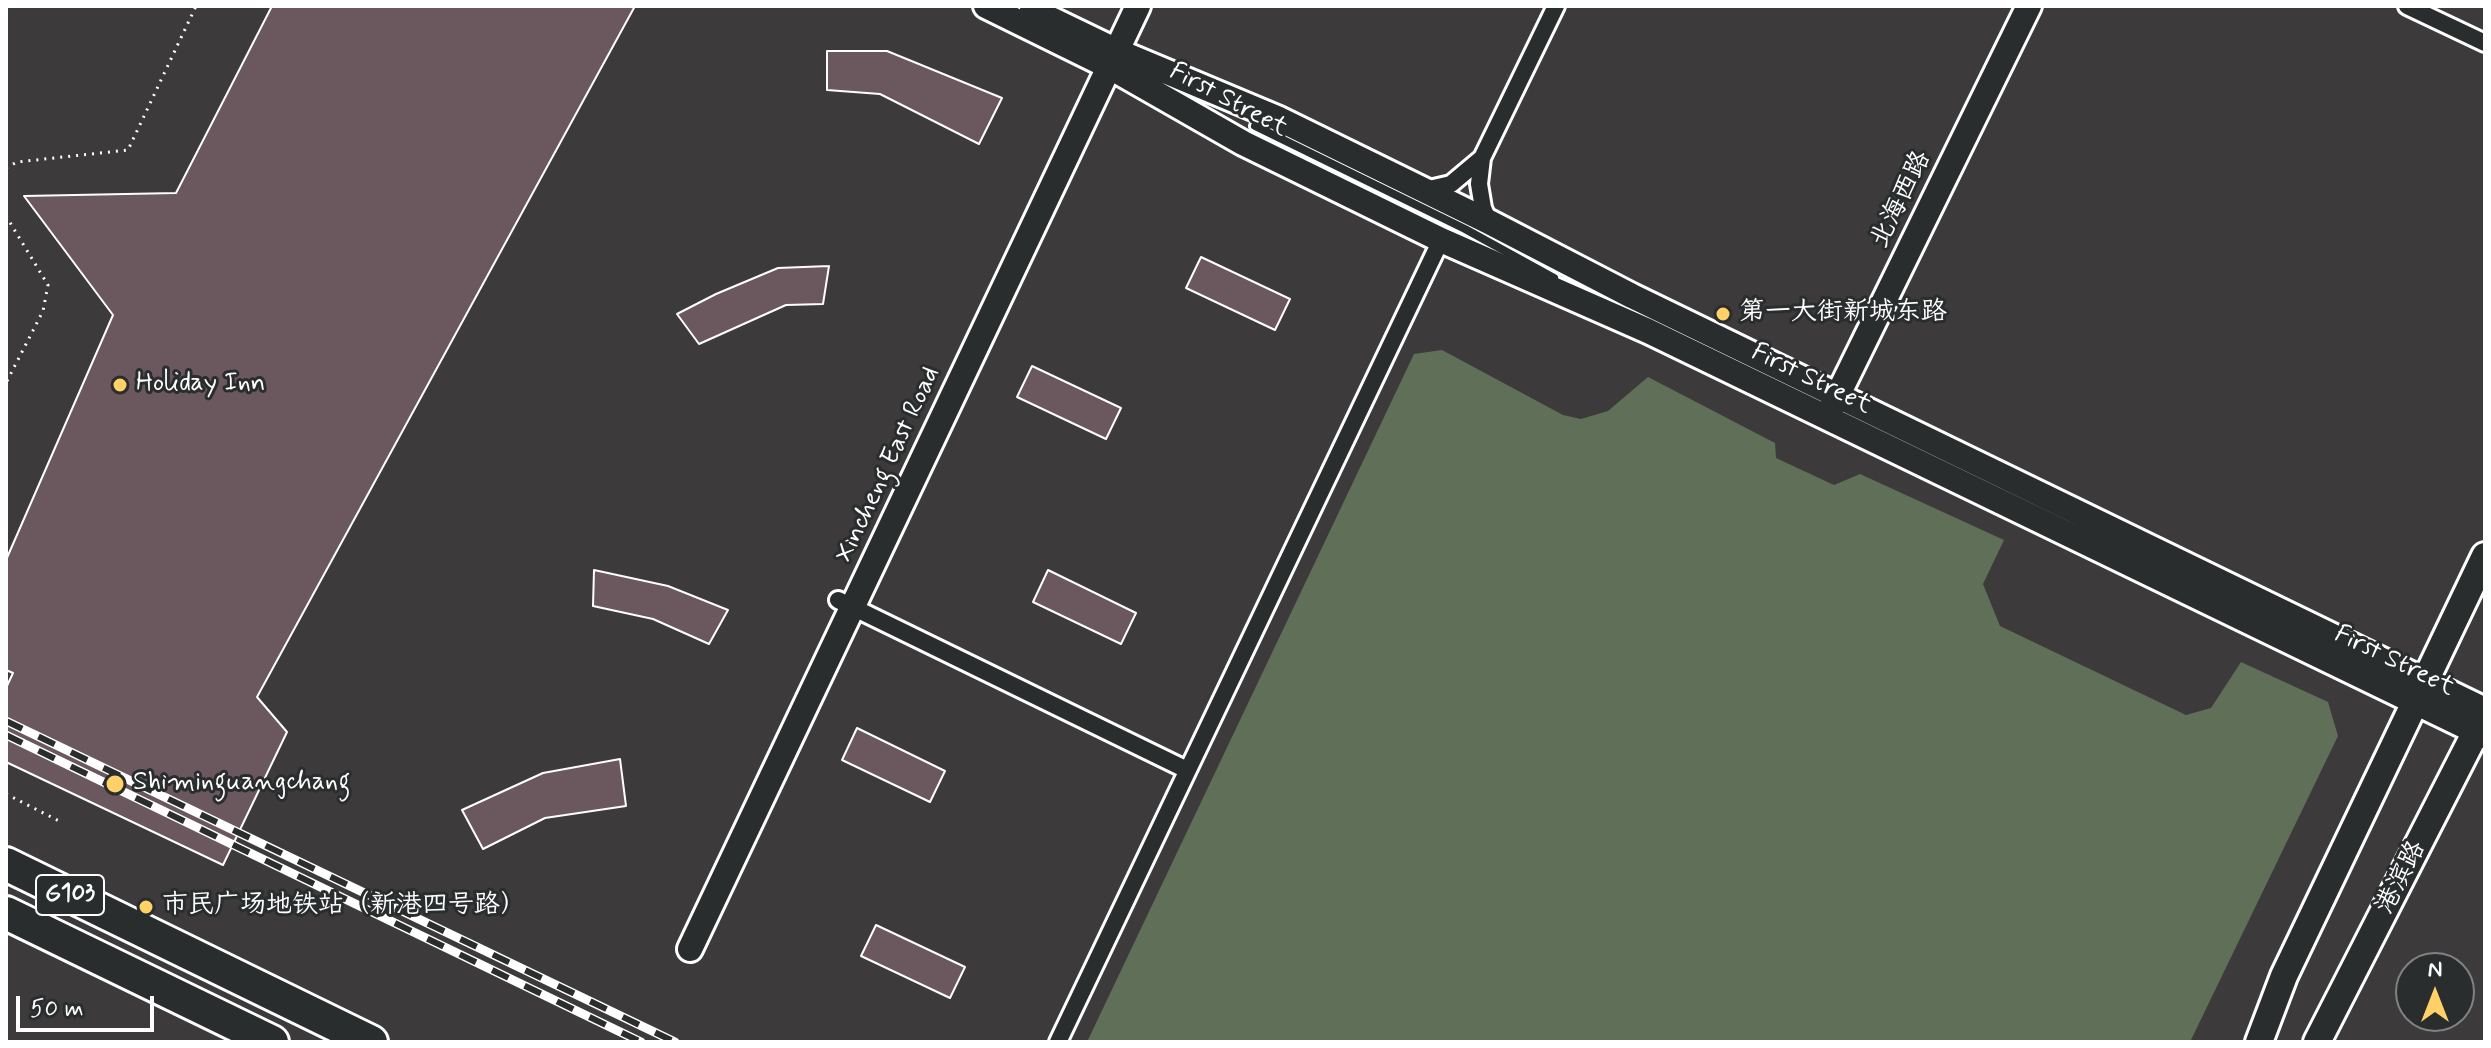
<!DOCTYPE html>
<meta charset="utf-8">
<style>
body{margin:0}
#map{position:relative;width:2491px;height:1048px;overflow:hidden;background:#3d3a3c;font-family:Mynerve,sans-serif}
canvas{display:block}
.frame{position:absolute;inset:0;border:8px solid #fff;pointer-events:none}
.north{position:absolute;left:2395px;top:952px;width:80px;height:80px;box-sizing:border-box;background:#2a2d2e;border:2px solid #7f8182;border-radius:50%;rotate:0deg;font-size:22px;font-weight:700;line-height:32px;text-align:center;color:#fff}
.north::after{content:'';display:block;margin:auto;width:28px;height:36px;background:#ffd166;clip-path:polygon(50% 0,100% 100%,50% 72%,0 100%)}
.scale{position:absolute;left:16px;top:996px;width:138px;height:36px;box-sizing:border-box;border:4px solid #fff;border-top:0;padding-left:10px;font-size:24px;line-height:28px;white-space:nowrap;color:#fff;-webkit-text-stroke:6px #2a2d2e;paint-order:stroke}
</style>
<div id="map">
<canvas width="2491" height="1048"></canvas>
<div class="frame"></div>
<div class="north">N</div>
<div class="scale">50 m</div>
</div>
<script>
const ctx = document.querySelector('canvas').getContext('2d');
ctx.lineJoin = 'round';
function paint(path, color) { ctx.fillStyle = color; ctx.fill(path, 'evenodd'); }
const toPath = rows => new Path2D(rows.map(r => 'M' + r).join(''));
function strokePath(path, color, width, dash) { ctx.strokeStyle = color; ctx.lineWidth = width; ctx.lineCap = dash ? 'butt' : 'round'; ctx.setLineDash(dash || []); ctx.stroke(path); }
function drawText(font, color, halo, rows, align = 'center') {
  ctx.font = font + ' Mynerve,"LXGW WenKai TC",sans-serif'; ctx.lineWidth = 6; ctx.setLineDash([]); ctx.textBaseline = 'middle'; ctx.strokeStyle = halo; ctx.fillStyle = color; for (const [text, x, y, turn = 0] of rows) {
    ctx.save(); ctx.translate(x, y); ctx.rotate((+turn || 0) * Math.PI / 180); ctx.textAlign = isNaN(turn) ? turn : align; if (halo) ctx.strokeText(text, 0, 0); ctx.fillText(text, 0, 0); ctx.restore();
  }
}
paint(toPath([
 [1442,350,1563,415,1581,419,1608,411,1648,377,1775,443,1776,458,1834,485,1860,474,2004,540,1983,584,2000,626,2186,715,2211,708,2241,662,2328,702,2338,736,2190,1042,1087,1042,1414,354]
]), '#606f57');
const building = toPath([
 [272,6,635,6,257,697,287,732,223,865,6,762,6,688,13,673,6,670,6,560,113,315,24,196,176,193,272,6],
 [827,51,887,51,1002,98,979,144,880,94,827,90,827,51],
 [1201,257,1290,299,1275,330,1186,288,1201,257],
 [829,266,823,304,786,305,699,344,677,314,716,294,778,268,829,266],
 [1032,366,1121,408,1106,439,1017,397,1032,366],
 [594,570,668,586,728,610,709,644,653,619,593,606,594,570],
 [1048,570,1136,613,1121,644,1033,602,1048,570],
 [857,728,945,771,930,802,842,760,857,728],
 [620,759,626,806,545,818,483,849,462,810,543,773,620,759],
 [876,925,965,967,950,998,861,956,876,925]
]);
paint(building, '#6a585e');
strokePath(building, '#fff', 2);
const lane = toPath([
 [1255,126,1465,229,1554,278]
]);
const street = toPath([
 [2407,6,2485,43],
 [1425,190,1451,184,1482,158],
 [1489,222,1483,208,1479,184,1482,158,1556,6],
 [838,600,1187,770],
 [1058,1042,1441,240]
]);
const secondary = toPath([
 [986,6,1110,67,1243,143,1441,240,1648,331,2485,736],
 [1032,10,1117,51,1277,118,1489,222,1632,296,2485,710],
 [1831,409,2029,6],
 [690,949,1138,6]
]);
const primary = toPath([
 [2259,1042,2284,976,2485,556],
 [2317,1042,2485,714]
]);
const highway = toPath([
 [6,864,371,1042],
 [6,913,272,1042]
]);
strokePath(lane, '#fff', 14);
strokePath(street, '#fff', 22);
strokePath(secondary, '#fff', 30);
strokePath(primary, '#fff', 32);
strokePath(highway, '#fff', 38);
strokePath(toPath([
 [6,168,17,162,128,150,196,6],
 [6,216,48,285,43,311,6,383],
 [6,794,63,823]
]), '#fff', 3, [2, 6]);
strokePath(lane, '#2a2d2e', 8);
strokePath(street, '#2a2d2e', 16);
strokePath(secondary, '#2a2d2e', 24);
strokePath(primary, '#2a2d2e', 26);
strokePath(highway, '#2a2d2e', 32);
const rail = toPath([
 [6,721,675,1042],
 [6,735,641,1042]
]);
strokePath(rail, '#fff', 9);
strokePath(rail, '#2a2d2e', 6, [18]);
for (const [x, y, r, color] of [
 [1723,314,8,"#ffd166"],
 [120,385,8,"#ffd166"],
 [115,784,10,"#ffd166"],
 [146,907,8,"#ffd166"]
]) { const dot = new Path2D(); dot.arc(x, y, r, 0, 2 * Math.PI); ctx.fillStyle = color; ctx.fill(dot); strokePath(dot, '#2a2d2e', 3); }
for (const [x, y, w] of [
 [70,895,68]
]) { const box = new Path2D(); box.roundRect(x - w / 2, y - 20, w, 40, 6); ctx.fillStyle = '#2a2d2e'; ctx.fill(box); strokePath(box, '#fff', 2); }
drawText('bold 24px', '#fff', null, [
 ["G103",70,895]
]);
drawText('26px', '#fff', '#2a2d2e', [
 ["First Street",1228,101,28],
 ["北海西路",1902,200,-64],
 ["First Street",1811,380,26],
 ["Xincheng East Road",889,465,-65],
 ["First Street",2394,662,26],
 ["港滨路",2402,878,-63]
]);
drawText('26px', '#fff', '#2a2d2e', [
 ["第一大街新城东路",1739,314],
 ["Holiday Inn",136,385],
 ["Shiminguangchang",133,784],
 ["市民广场地铁站（新港四号路）",162,907]
], 'left');
</script>
